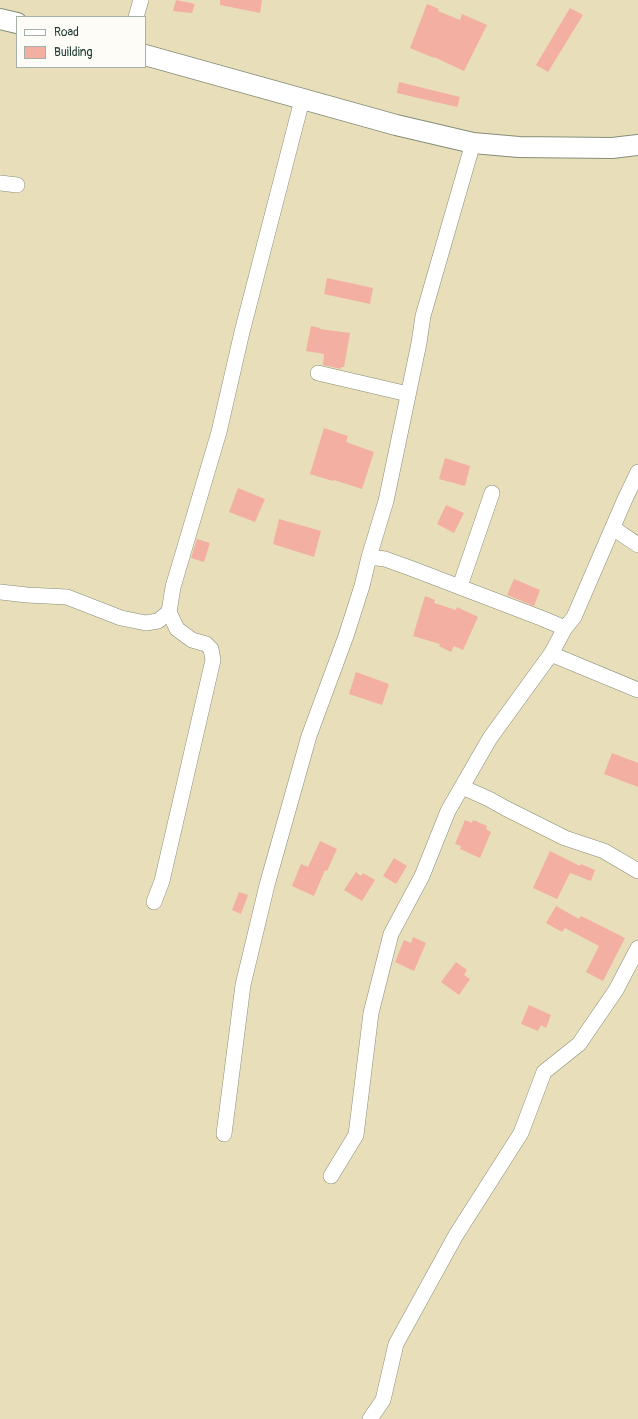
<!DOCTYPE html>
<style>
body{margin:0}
#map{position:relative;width:638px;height:1419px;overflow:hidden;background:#e9deba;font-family:Pangolin,sans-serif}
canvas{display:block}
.legend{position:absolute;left:16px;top:16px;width:130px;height:52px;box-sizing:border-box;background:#fdfcf7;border:1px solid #a4b0a9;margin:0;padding:5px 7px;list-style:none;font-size:12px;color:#1f3d34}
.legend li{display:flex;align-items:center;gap:8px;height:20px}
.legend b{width:20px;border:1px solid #a4b0a9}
</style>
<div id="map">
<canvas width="638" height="1419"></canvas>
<ul class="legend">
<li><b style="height:5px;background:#fff"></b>Road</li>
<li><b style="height:11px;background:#f2afa2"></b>Building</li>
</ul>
</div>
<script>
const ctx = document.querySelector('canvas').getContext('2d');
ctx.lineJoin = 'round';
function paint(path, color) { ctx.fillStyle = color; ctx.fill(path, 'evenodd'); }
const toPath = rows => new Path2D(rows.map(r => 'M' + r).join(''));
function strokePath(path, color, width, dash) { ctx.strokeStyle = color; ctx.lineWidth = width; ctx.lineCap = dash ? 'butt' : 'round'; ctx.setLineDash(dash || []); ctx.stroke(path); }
paint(toPath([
 [176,0,195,4,192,13,173,11],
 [220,0,262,0,260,13,220,5],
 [427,4,439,9,438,11,460,20,462,14,487,25,464,71,434,57,434,58,410,48],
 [570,8,583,15,548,72,536,65],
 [399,82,460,97,457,107,397,93],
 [327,278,373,288,370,304,324,294],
 [311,326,320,328,320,329,350,333,344,367,341,367,341,369,323,365,324,354,306,351],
 [324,428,348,436,346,442,374,452,362,489,334,480,333,481,310,474],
 [445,458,470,466,465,486,439,479],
 [238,488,265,499,255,522,229,512],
 [446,505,464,513,454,533,437,524],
 [279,519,321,531,314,557,273,544],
 [197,539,210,543,204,562,191,558],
 [514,579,540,590,534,606,507,595],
 [425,596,435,600,434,603,456,610,457,607,478,617,463,650,454,646,451,652,439,646,440,644,413,636],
 [356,672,389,684,382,705,349,694],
 [612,753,638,763,638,787,604,774],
 [465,820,472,823,473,820,487,826,486,829,491,832,480,858,460,849,461,846,455,844],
 [320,841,337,849,327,871,325,870,314,896,292,886,301,864,308,867],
 [550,851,580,866,581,864,595,870,591,881,570,873,557,899,533,888],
 [394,858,407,866,396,884,383,876],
 [356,872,361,876,363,873,375,880,362,901,344,890],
 [239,892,248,895,241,914,232,910],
 [556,906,579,919,581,916,625,938,603,981,586,972,599,946,565,928,562,932,546,923],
 [413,937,426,943,414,971,395,962,404,940,411,943],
 [456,962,467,970,464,975,470,979,459,995,441,982],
 [529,1005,551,1015,546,1028,541,1025,538,1031,521,1024]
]), '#f2afa2');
const minor = toPath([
 [136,17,141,0],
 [0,183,17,185],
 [318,373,408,394],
 [613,528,638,545],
 [369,557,386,501,419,343,423,316,473,143],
 [460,586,492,493],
 [0,592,27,595,67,597,121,618,146,623,158,621,169,612],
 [551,654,638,690],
 [462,787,489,799,505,808,565,838,604,851,638,871],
 [154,902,162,881,213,660,211,649,206,644,192,640,177,629,169,612,173,587,219,432,242,332,302,100],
 [224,1134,243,985,267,885,309,736,346,636,362,586,369,557,385,559,410,568,541,618,565,628,574,617,625,499,638,472],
 [331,1176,356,1135,371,1013,391,934,422,876,448,811,490,738,551,654,565,628],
 [370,1419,383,1400,396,1344,456,1235,521,1133,544,1072,579,1044,616,990,638,948]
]);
const major = toPath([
 [0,19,17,23],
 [145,55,396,125,473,143,519,147,612,148,638,145]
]);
strokePath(minor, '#848e77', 16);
strokePath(major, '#848e77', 22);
strokePath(minor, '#fff', 15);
strokePath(major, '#fff', 20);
</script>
